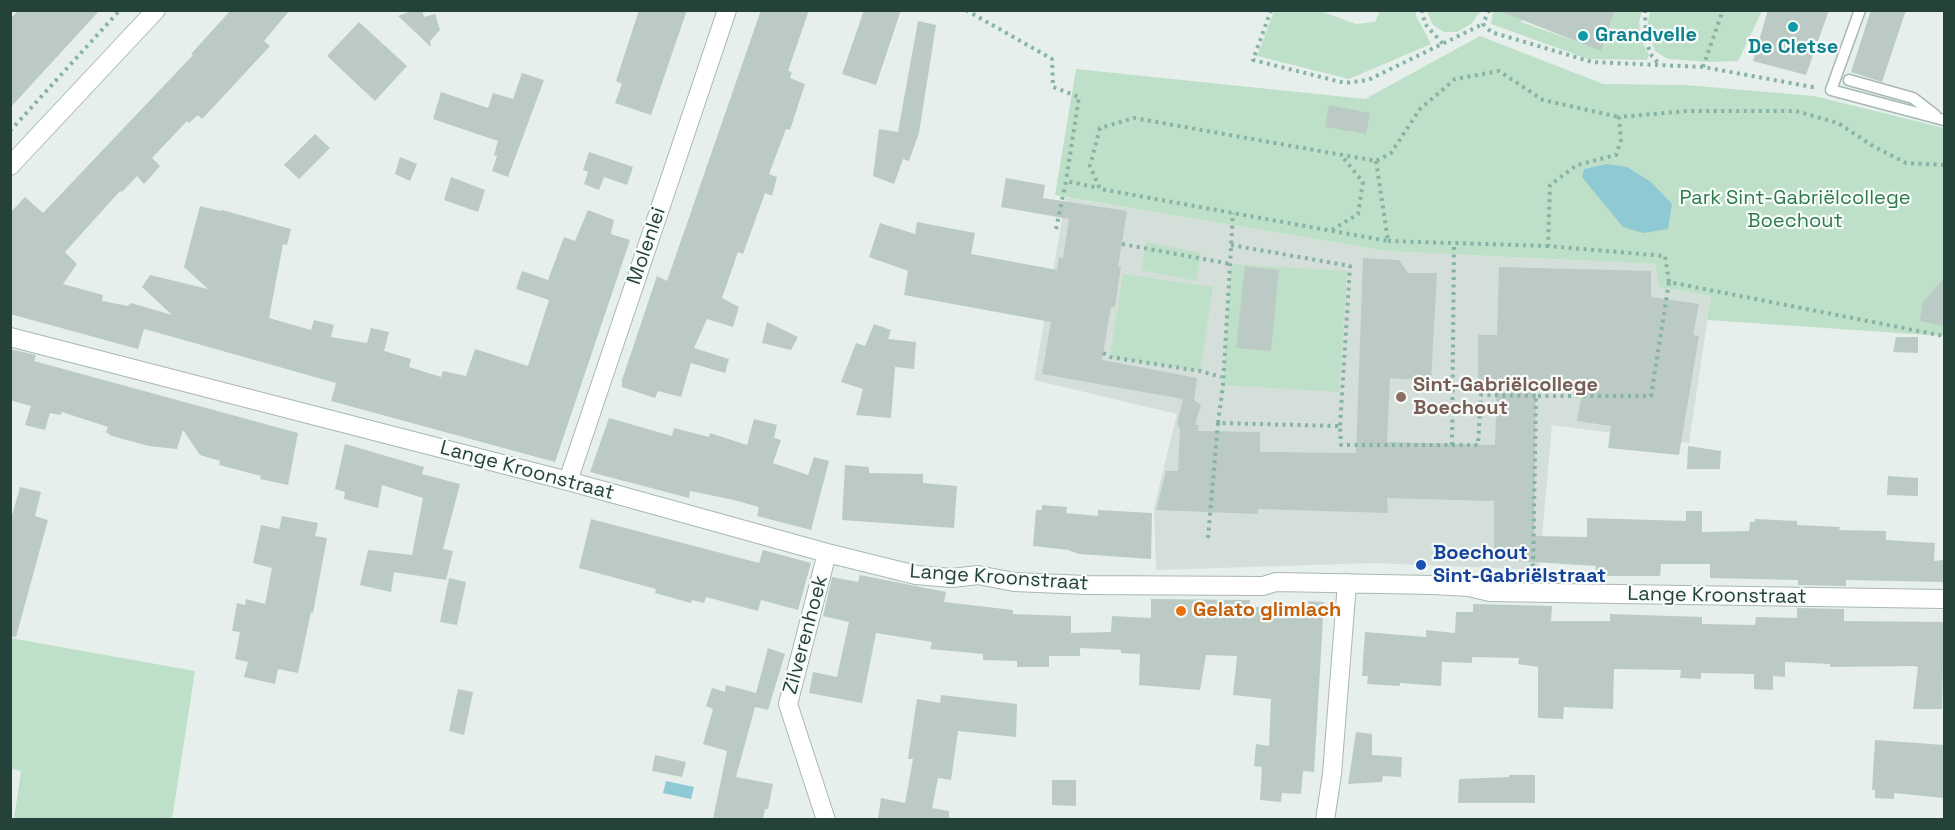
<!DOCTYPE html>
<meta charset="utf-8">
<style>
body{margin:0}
#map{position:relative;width:1955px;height:830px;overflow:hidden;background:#e6efeb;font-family:"Space Grotesk",sans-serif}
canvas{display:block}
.frame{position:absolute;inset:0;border:12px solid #24423a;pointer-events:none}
</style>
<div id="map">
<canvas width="1955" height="830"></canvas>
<div class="frame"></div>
</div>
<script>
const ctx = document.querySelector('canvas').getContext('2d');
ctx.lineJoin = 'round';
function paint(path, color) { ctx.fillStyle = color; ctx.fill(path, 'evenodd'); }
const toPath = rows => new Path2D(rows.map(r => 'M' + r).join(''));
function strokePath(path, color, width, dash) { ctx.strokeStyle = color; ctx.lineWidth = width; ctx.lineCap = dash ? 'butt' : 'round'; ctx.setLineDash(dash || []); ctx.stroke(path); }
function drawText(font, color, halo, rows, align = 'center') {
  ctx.font = font + ' "Space Grotesk",sans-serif'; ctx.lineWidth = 4.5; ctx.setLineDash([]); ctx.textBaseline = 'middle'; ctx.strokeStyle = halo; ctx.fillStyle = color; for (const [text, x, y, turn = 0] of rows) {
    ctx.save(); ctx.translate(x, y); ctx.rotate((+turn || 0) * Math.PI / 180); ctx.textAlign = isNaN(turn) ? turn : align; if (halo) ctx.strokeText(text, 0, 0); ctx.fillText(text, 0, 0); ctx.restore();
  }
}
paint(toPath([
 [1066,197,1385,251,1655,264,1659,287,1711,296,1689,443,1552,425,1539,570,1374,563,1156,570,1154,508,1177,414,1034,380]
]), '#d4dfda');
paint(toPath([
 [1426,10,1481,10,1481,11,1471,24,1457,32,1444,32,1433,25],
 [1274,11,1320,11,1356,24,1375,22,1380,11,1416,11,1416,16,1431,44,1349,79,1257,56],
 [1493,11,1525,11,1521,22,1601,50,1615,11,1642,11,1639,22,1641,40,1649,55,1647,60,1588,59,1491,24],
 [1650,11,1650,10,1762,11,1738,61,1709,62,1668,59,1655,51,1647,27],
 [1480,36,1603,84,1685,85,1814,96,1944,128,1944,336,1707,320,1711,296,1659,287,1655,264,1385,251,1055,195,1076,69,1365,99],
 [1146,242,1201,253,1196,281,1141,270],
 [1231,264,1347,271,1339,392,1223,385],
 [1123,274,1213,287,1200,371,1110,357],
 [10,638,195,671,172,819,14,819,21,771,11,769]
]), '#bfe0c8');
paint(toPath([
 [1607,164,1627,167,1651,182,1672,204,1668,229,1643,233,1623,227,1582,177,1584,169],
 [666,781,694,787,691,799,663,793]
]), '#8ec9d4');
paint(toPath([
 [19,10,100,10,10,108,10,19],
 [231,10,290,10,264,41,270,46,218,102,202,119,198,115,189,123,187,121,152,158,160,166,144,184,137,176,122,192,120,191,65,252,77,264,63,284,103,295,102,301,128,306,131,303,172,315,142,287,150,275,208,289,184,267,200,206,220,211,222,210,291,229,287,245,283,244,269,318,311,330,314,320,334,325,331,337,367,343,371,328,389,332,384,351,411,359,409,367,441,377,443,371,466,376,475,349,528,366,549,300,516,289,522,271,548,280,564,237,575,241,588,210,614,220,611,234,630,240,555,462,331,401,336,383,166,335,144,329,138,349,10,314,10,213,25,197,43,213,193,55,191,54],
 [414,10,422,10,424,17,435,14,440,30,430,41,431,47,398,16],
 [639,10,687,10,651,115,615,103,622,84,616,81],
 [761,10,809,10,788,71,792,72,790,78,805,84,790,130,786,129,769,174,777,177,772,196,765,193,743,254,738,252,722,298,739,307,733,327,707,319,694,348,729,359,725,373,691,363,681,397,658,391,655,398,622,387,622,380,657,276,667,281],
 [864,10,901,10,876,85,842,74],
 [1497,10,1615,10,1601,51],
 [1768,10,1829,10,1806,75,1753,61],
 [1871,10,1906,10,1882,82,1851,72],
 [918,21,936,25,919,133,909,161,903,159,894,184,873,176,879,129,898,132],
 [359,22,407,66,375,101,327,56],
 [522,73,544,80,508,177,492,171,497,156,494,155,498,141,433,119,441,92,488,108,493,93,513,99],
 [1329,105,1370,113,1366,134,1325,127],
 [315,134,330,148,299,179,284,165],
 [589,152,633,167,627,185,604,177,599,190,584,184,588,172,583,170],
 [400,157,417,164,410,181,395,174],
 [451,177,485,190,478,212,444,200],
 [1006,178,1045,185,1043,198,1127,211,1118,267,1121,267,1115,307,1111,307,1102,360,1197,378,1194,400,1201,405,1195,425,1199,425,1198,431,1260,432,1260,452,1356,453,1363,258,1399,260,1408,273,1437,273,1431,381,1390,378,1387,442,1495,445,1497,381,1478,382,1478,335,1497,335,1499,267,1651,271,1651,297,1699,304,1693,335,1699,336,1679,455,1608,448,1611,426,1577,421,1584,383,1536,382,1534,536,1587,537,1587,518,1686,521,1686,511,1702,511,1702,532,1749,531,1750,522,1755,522,1755,519,1797,521,1797,525,1840,527,1839,530,1886,531,1886,540,1935,543,1934,561,1944,560,1944,582,1846,580,1846,586,1798,585,1798,580,1710,578,1710,564,1661,564,1660,576,1595,576,1596,566,1501,560,1501,553,1494,553,1494,501,1387,498,1388,513,1258,509,1258,514,1156,510,1166,471,1178,471,1180,429,1177,424,1183,399,1042,374,1051,322,904,295,908,271,869,257,880,223,915,234,917,222,975,233,971,254,1057,270,1059,257,1063,258,1069,219,1001,207],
 [1245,266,1279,270,1271,351,1236,348],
 [1944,278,1944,326,1920,321,1923,302],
 [767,322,798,337,791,350,762,343],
 [874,324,891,330,888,339,916,342,914,369,895,367,891,418,856,415,863,389,841,382,856,343,865,346],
 [1896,337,1918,337,1918,353,1893,352],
 [10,349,36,355,34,361,298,433,288,485,260,479,261,476,219,465,220,461,200,455,183,430,177,449,149,446,112,436,106,432,108,427,62,412,61,415,50,413,45,430,25,425,31,406,10,400],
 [609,418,672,436,674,428,709,437,710,433,747,445,754,419,777,425,774,438,781,440,773,463,808,475,814,457,829,461,811,530,757,516,759,507,734,500,690,491,689,498,590,472],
 [345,444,424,467,422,474,460,484,443,549,453,551,446,580,394,572,391,592,360,585,368,550,412,555,423,498,382,485,378,508,344,499,345,492,335,489],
 [1688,446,1721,451,1720,469,1687,469],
 [845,465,869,467,869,473,923,474,923,483,957,486,954,528,842,520],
 [1888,476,1918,478,1918,496,1887,495],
 [20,487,41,492,35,516,48,520,16,637,10,636,10,523],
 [1042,505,1067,507,1066,513,1098,516,1098,510,1152,513,1151,559,1079,554,1068,550,1033,546,1036,510,1042,510],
 [282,516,318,523,315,536,327,538,313,613,311,612,298,673,278,669,275,684,244,677,248,662,235,659,240,632,232,631,237,603,245,605,246,599,265,604,272,568,253,563,261,525,279,529],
 [591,519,759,563,763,550,811,563,798,610,761,600,758,611,706,597,704,603,692,600,691,603,655,593,656,589,579,568],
 [860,575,946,592,944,602,1013,610,1013,614,1071,616,1071,633,1111,632,1112,616,1151,618,1151,599,1250,600,1250,607,1308,607,1308,601,1324,602,1314,772,1303,771,1301,794,1282,793,1281,802,1260,800,1262,767,1254,766,1256,744,1269,746,1271,699,1233,695,1237,656,1206,655,1200,690,1139,685,1140,654,1121,653,1121,650,1080,648,1080,656,1049,656,1049,667,1017,667,1017,661,983,660,983,654,930,649,932,642,876,633,862,703,809,693,813,672,837,677,849,622,823,616,832,577,858,582],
 [449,578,466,582,457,625,440,622],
 [1473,604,1552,606,1551,621,1610,621,1610,614,1702,617,1702,624,1755,625,1756,617,1797,618,1797,608,1844,609,1844,621,1944,622,1942,709,1913,709,1918,667,1914,666,1830,667,1830,664,1785,662,1785,677,1773,676,1773,690,1754,689,1754,674,1701,673,1701,679,1680,678,1681,670,1614,669,1613,709,1564,707,1563,719,1538,718,1538,667,1518,664,1519,658,1472,657,1472,663,1442,662,1441,686,1400,683,1400,686,1367,684,1368,676,1362,676,1365,632,1426,637,1426,630,1455,633,1456,612,1473,612],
 [768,648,785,654,768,710,755,707,736,777,773,784,768,809,765,809,763,819,713,819,727,751,703,744,713,709,706,706,712,688,725,692,726,685,756,693],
 [458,689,473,692,464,735,449,731],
 [941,695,1017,704,1016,737,958,731,951,780,938,778,932,808,949,811,949,819,878,819,881,798,905,803,913,759,908,759,917,699,940,703],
 [1356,732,1372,734,1372,755,1402,757,1401,777,1383,776,1382,782,1348,784],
 [1875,740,1944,745,1944,798,1894,793,1894,799,1875,798,1875,790,1872,790],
 [655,755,686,762,682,777,652,771],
 [1509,775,1535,775,1535,803,1458,803,1459,779,1509,777],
 [1052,780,1076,780,1076,806,1052,805]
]), '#bbcac4');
const lane = toPath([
 [1860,10,1831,90,1944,120],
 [1849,80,1913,98,1935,115]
]);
const street = toPath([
 [10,166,156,10],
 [10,337,568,481,827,553,916,575,952,578,978,575,1014,582,1086,585,1263,586,1276,582,1433,585,1469,587,1490,592,1944,599],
 [568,481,727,10],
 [826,820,788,704,827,553],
 [1325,820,1332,774,1347,583]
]);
strokePath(lane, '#a8b8b2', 13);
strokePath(street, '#a8b8b2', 20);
strokePath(toPath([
 [966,10,1052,59,1053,87,1079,97,1066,181],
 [1271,10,1253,60,1345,83,1368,80,1483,24],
 [1422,10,1425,24,1443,44],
 [1489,10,1483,24,1491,32,1592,62,1703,67,1818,88],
 [1645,10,1646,42,1652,56,1660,65],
 [1703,67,1723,10],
 [10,131,120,10],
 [1376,161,1388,241,1100,189,1090,166,1100,128,1134,118,1376,161,1391,153,1420,109,1455,79,1499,71,1543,100,1619,117],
 [1944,165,1906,163,1873,146,1838,123,1796,111,1687,111,1619,117,1621,140,1616,155,1577,165,1550,185,1548,246,1665,256,1669,282,1944,336],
 [1056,229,1066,181,1099,188],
 [1332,230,1358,214,1363,182,1341,155],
 [1388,241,1548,246],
 [1122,244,1231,264],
 [1231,245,1350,266,1340,426],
 [1103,353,1110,357,1200,371,1221,377],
 [1218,423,1223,385,1233,213],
 [1452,445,1454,243],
 [1208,538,1218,423,1340,426,1341,445,1478,445,1481,395,1536,396],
 [1533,574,1536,396,1651,396,1669,282]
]), '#86b3a5', 4, [3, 4.5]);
strokePath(lane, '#fff', 10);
strokePath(street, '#fff', 18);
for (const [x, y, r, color] of [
 [1793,27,6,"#0f9aa8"],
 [1583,36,6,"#0f9aa8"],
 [1401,397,6,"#8d6e63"],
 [1421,565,6,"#1a4fb4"],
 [1181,611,6,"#e8710a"]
]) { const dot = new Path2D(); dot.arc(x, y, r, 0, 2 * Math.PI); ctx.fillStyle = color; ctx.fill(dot); strokePath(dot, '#f7fbf9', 2); }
drawText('bold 20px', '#0d838f', '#f7fbf9', [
 ["Grandvelle",1595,36],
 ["De Cletse",1793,48,"center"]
], 'left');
drawText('20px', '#2d7a4b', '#f7fbf9', [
 ["Park Sint-Gabriëlcollege",1795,199],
 ["Boechout",1795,222]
]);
drawText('20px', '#24423a', '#f7fbf9', [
 ["Molenlei",647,246,-71],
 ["Lange Kroonstraat",527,471,15],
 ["Lange Kroonstraat",999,578,4],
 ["Lange Kroonstraat",1717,596,1],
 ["Zilverenhoek",806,635,-75]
]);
drawText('bold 20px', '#785e54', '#f7fbf9', [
 ["Sint-Gabriëlcollege",1413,386],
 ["Boechout",1413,409]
], 'left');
drawText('bold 20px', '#164399', '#f7fbf9', [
 ["Boechout",1433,554],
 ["Sint-Gabriëlstraat",1433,577]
], 'left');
drawText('bold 20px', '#c56008', '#f7fbf9', [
 ["Gelato glimlach",1193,611]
], 'left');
</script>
